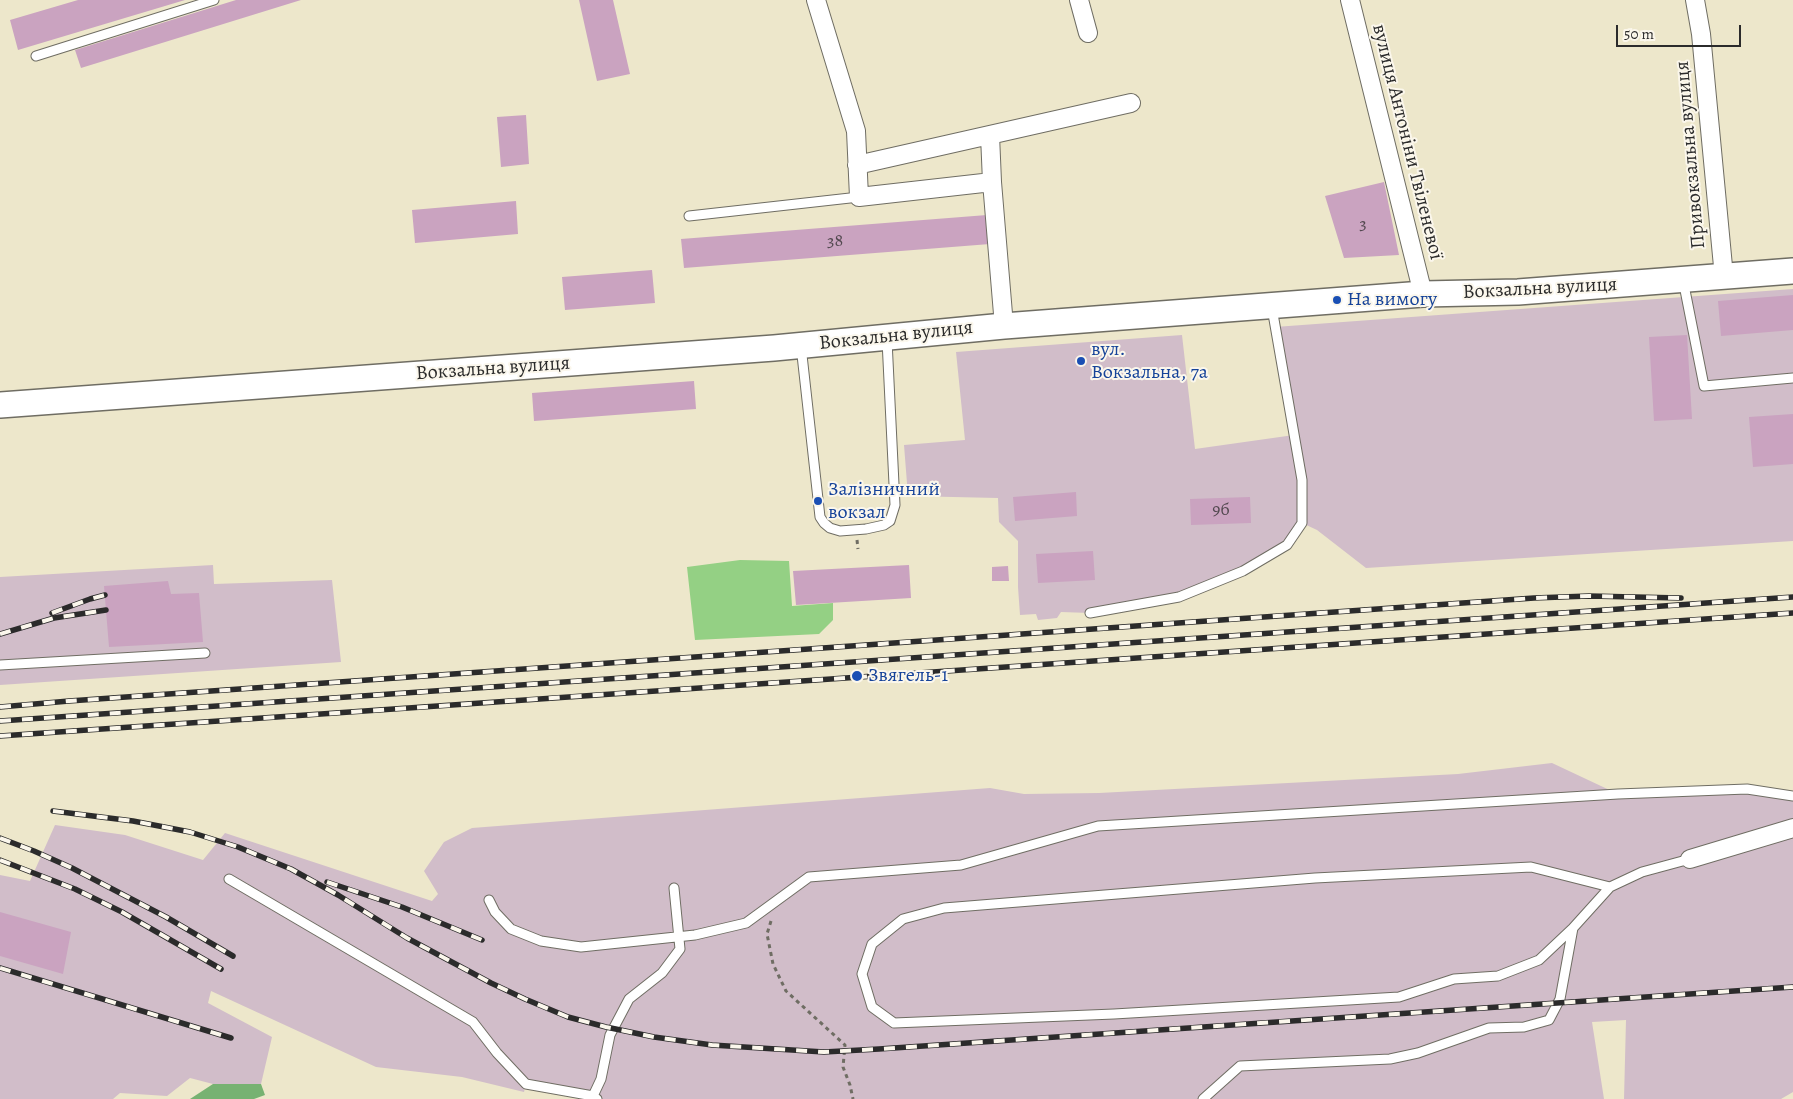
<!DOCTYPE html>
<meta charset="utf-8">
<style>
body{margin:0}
#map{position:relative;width:1793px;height:1099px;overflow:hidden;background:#ede7cb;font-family:Alegreya,serif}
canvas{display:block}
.scale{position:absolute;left:1616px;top:25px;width:125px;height:22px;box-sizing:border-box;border:2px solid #2b2b2b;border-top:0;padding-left:6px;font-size:15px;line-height:18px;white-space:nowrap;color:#2b2b2b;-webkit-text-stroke:4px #fbf7ec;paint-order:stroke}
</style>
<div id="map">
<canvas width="1793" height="1099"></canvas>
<div class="scale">50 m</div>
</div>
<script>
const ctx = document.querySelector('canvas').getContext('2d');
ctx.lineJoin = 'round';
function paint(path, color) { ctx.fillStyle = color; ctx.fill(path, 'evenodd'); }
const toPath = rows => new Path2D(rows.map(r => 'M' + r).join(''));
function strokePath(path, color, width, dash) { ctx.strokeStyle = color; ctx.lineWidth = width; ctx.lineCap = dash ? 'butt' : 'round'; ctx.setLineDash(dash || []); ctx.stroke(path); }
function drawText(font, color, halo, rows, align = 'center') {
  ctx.font = font + ' Alegreya,serif'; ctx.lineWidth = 4; ctx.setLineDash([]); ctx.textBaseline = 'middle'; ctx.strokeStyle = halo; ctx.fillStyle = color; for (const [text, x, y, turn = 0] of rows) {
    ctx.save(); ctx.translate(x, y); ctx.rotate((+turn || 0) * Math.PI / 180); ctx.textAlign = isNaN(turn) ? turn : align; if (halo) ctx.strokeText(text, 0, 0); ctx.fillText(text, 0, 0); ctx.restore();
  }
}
paint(toPath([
 [1793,289,1793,541,1366,568,1317,530,1302,523,1287,545,1179,597,1090,613,1061,612,1057,618,1038,620,1036,614,1020,615,1018,587,1018,541,999,522,998,498,908,496,904,445,965,440,956,352,1182,335,1195,449,1294,435,1275,327],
 [213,565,214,584,332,580,341,662,0,685,0,577],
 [1552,763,1618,794,1747,789,1793,796,1793,1092,1781,1099,1624,1099,1626,1020,1592,1022,1604,1099,597,1099,526,1084,524,1092,462,1077,376,1067,211,991,208,1003,272,1037,261,1084,213,1084,190,1078,167,1096,120,1093,113,1099,0,1099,0,875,30,881,55,825,125,835,203,860,225,833,432,901,438,894,424,871,444,842,472,828,990,788,1024,794,1099,793,1458,774]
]), '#d1bdc9');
paint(toPath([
 [740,560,789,561,792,606,833,603,833,620,819,634,695,640,687,567]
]), '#94d084');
paint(toPath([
 [213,1084,261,1084,265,1095,254,1099,190,1099]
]), '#77b272');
paint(toPath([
 [78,0,185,0,18,50,10,20],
 [236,0,301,0,81,68,75,50],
 [579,0,613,0,630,74,597,81],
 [526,115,529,164,501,167,497,117],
 [1384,182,1399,255,1344,258,1325,196],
 [516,201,518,234,415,243,412,210],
 [987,215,990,244,684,268,681,239],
 [652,270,655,303,565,310,562,277],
 [1793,295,1793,330,1721,336,1718,301],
 [1687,335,1692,419,1654,421,1649,337],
 [694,381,696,409,534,421,532,393],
 [1793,414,1793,464,1753,467,1749,417],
 [1076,492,1077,516,1015,521,1013,497],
 [1250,497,1251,523,1191,525,1190,499],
 [1093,551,1095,580,1038,583,1036,554],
 [909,565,911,598,796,605,793,571],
 [1008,566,1009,581,992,581,992,567],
 [168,581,171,594,199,593,203,642,109,647,104,586],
 [0,912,71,932,63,974,0,956]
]), '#caa3c0');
const lane = toPath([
 [36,56,214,0],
 [689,216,859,197],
 [1683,280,1704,386,1793,378],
 [801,346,820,517,824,523,830,528,840,531,866,529,884,525,890,521,895,505,887,340],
 [1090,613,1179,597,1243,571,1287,545,1302,523,1302,480,1272,308],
 [0,665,205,653],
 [229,879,473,1022,497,1053,526,1084,593,1096,597,1099],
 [1610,887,1531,867,1315,878,944,908,903,919,872,944,862,974,872,1007,894,1023,1114,1014,1399,997,1454,979,1498,976,1539,960,1573,928,1610,887,1642,872,1690,859],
 [489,900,495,912,511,929,541,941,581,947,695,935,746,923,809,877,961,865,1098,826,1618,794,1747,789,1793,796],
 [593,1096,601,1079,610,1035,629,999,662,973,680,949,674,888],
 [1203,1099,1240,1066,1390,1059,1418,1053,1489,1028,1524,1027,1549,1020,1560,999,1573,928]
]);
const street = toPath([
 [816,0,856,131,859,197,992,182,1004,326],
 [1079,0,1088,33],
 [1350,0,1423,294],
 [1695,0,1701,34,1724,277],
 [990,135,992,182],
 [857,165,1131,103],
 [1690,859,1793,828]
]);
const secondary = toPath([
 [0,405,774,348,1004,326,1423,294,1518,292,1793,271]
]);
strokePath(lane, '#6f6d63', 11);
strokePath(street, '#6f6d63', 20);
strokePath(secondary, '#6f6d63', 28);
strokePath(toPath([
 [857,540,858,549],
 [771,921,767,934,773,964,786,991,845,1045,843,1067,850,1085,853,1099]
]), '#6f6d63', 3, [4, 4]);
strokePath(lane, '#fff', 9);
strokePath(street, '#fff', 18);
strokePath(secondary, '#fff', 25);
const rail = toPath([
 [52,613,90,599,105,595],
 [0,634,54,618,106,610],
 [0,707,69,701,1534,598,1589,596,1681,598],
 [0,721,1793,597],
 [0,736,1793,613],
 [53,811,133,821,190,832,238,847,291,869,338,895,407,938,491,983,525,999,568,1017,606,1027,654,1037,712,1045,824,1052,879,1049,1793,987],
 [0,838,34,851,72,868,166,917,233,956],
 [0,860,75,889,122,912,221,969],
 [327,882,402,907,482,940],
 [0,968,231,1038]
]);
strokePath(rail, '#2b2b2b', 5.5);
strokePath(rail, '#fbf7ec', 4, [11]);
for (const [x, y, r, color] of [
 [1337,300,5,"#1a4fb4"],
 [1081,361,5,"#1a4fb4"],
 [818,501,5,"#1a4fb4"],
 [857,676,6,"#1a4fb4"]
]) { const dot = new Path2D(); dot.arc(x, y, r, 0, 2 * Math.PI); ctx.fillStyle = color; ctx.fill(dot); strokePath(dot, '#fbf7ec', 2); }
drawText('18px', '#534950', null, [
 ["3",1363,225],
 ["38",835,242],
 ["9б",1221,511]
]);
drawText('20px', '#2b2b2b', '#fbf7ec', [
 ["вулиця Антоніни Твіленевої",1407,142,76],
 ["Привокзальна вулиця",1691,155,-95],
 ["Вокзальна вулиця",1540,289,-3],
 ["Вокзальна вулиця",896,336,-6],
 ["Вокзальна вулиця",493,369,-4]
]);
drawText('20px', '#164399', '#fbf7ec', [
 ["На вимогу",1347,300],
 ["вул.",1091,350],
 ["Вокзальна, 7а",1091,373],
 ["Залізничний",828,490],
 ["вокзал",828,513],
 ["Звягель-1",868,676]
], 'left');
</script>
